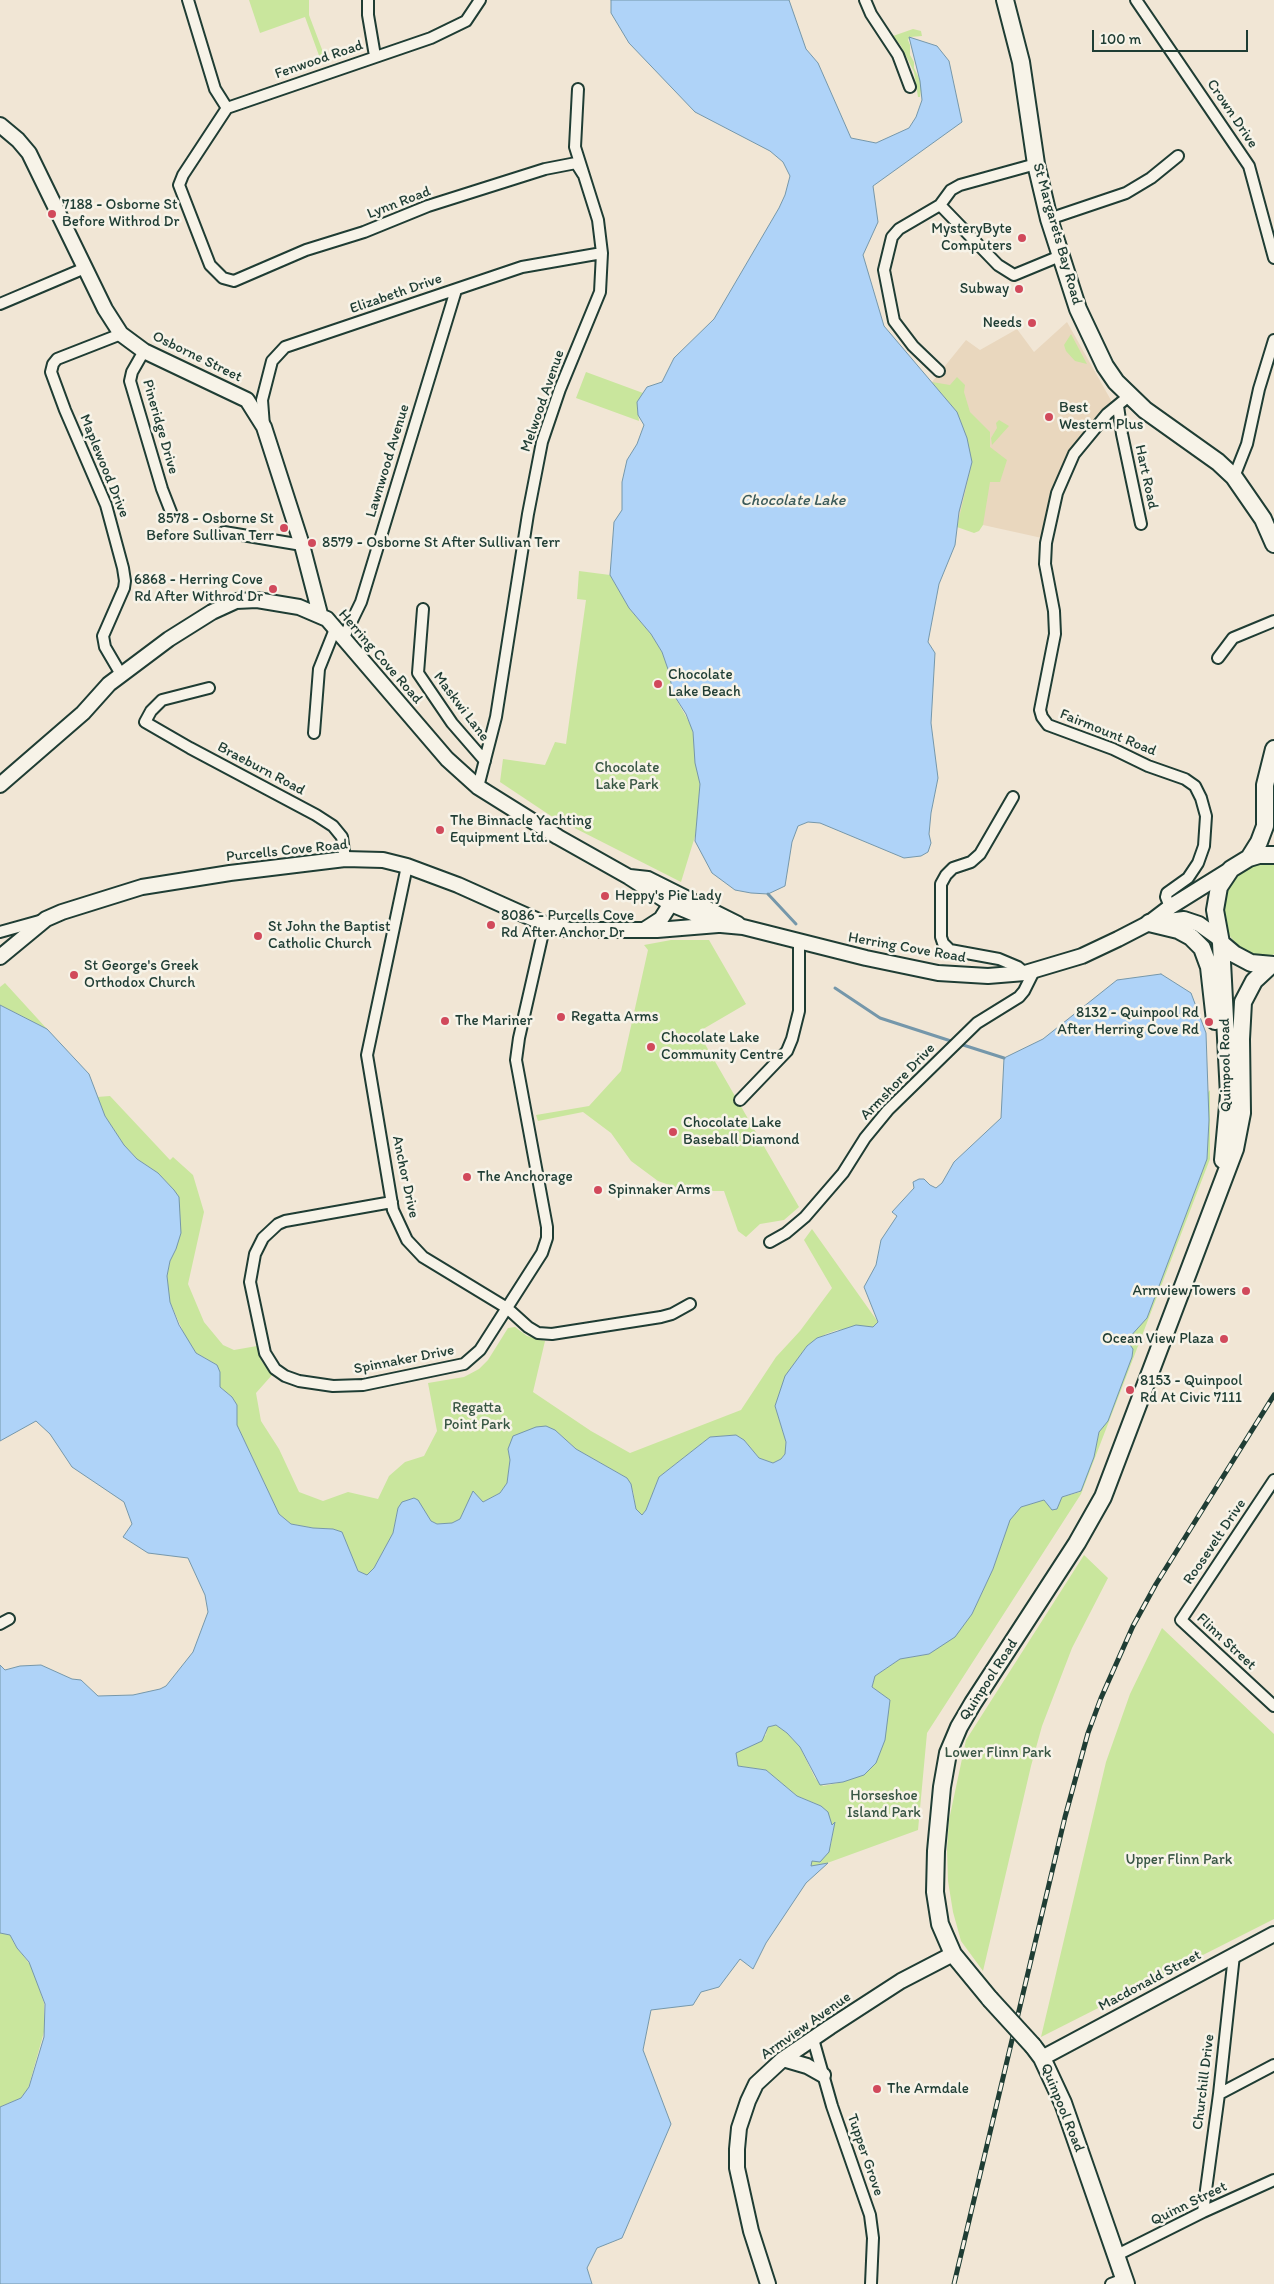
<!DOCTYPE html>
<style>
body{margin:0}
#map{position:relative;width:1274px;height:2284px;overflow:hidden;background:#f1e6d5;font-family:Itim,sans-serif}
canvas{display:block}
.scale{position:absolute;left:1092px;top:30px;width:156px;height:22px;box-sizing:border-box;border:2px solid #1f3d34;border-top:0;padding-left:6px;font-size:15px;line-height:18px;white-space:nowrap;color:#1f3d34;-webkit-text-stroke:4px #f7f3e8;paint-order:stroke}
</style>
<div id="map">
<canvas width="1274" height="2284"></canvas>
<div class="scale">100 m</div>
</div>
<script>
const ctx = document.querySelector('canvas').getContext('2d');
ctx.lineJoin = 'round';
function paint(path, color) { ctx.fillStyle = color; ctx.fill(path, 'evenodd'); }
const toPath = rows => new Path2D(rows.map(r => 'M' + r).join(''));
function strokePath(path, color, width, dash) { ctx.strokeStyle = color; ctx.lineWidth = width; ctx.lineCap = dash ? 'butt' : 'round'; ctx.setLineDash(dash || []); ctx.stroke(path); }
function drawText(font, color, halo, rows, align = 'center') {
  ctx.font = font + ' Itim,sans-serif'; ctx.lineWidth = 5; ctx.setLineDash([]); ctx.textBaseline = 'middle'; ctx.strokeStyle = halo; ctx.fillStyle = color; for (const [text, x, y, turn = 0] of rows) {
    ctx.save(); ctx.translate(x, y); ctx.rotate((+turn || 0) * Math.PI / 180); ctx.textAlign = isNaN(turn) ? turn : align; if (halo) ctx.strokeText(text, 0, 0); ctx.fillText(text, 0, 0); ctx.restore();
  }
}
paint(toPath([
 [1067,322,1112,402,1096,416,1068,453,1058,476,1042,538,983,525,957,527,959,512,932,382,966,340,980,350,1017,329,1034,352]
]), '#e9d7be');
paint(toPath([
 [249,0,309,0,309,15,326,60,321,61,305,17,260,33],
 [913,29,921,31,922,36,910,37,908,40,910,45,910,55,914,62,914,68,922,84,920,97,918,97,914,72,901,46,893,36],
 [1071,334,1087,364,1075,361,1066,351,1064,345],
 [586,372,643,393,637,402,639,421,576,398],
 [957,377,965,385,964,392,970,412,990,432,990,447,1007,460,1000,482,990,482,983,525,979,531,974,533,957,527,972,462,967,438,957,412,932,382,950,385],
 [999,420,1009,426,992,445,991,438,997,428,996,423],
 [579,571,610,575,629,608,651,634,662,652,670,675,672,692,692,727,700,784,696,833,681,882,551,816,500,782,503,759,545,765,555,742,566,744,586,600,577,599],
 [1271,862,1274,862,1274,954,1265,960,1250,956,1239,947,1229,935,1224,922,1223,908,1226,893,1233,880,1244,870,1256,864],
 [671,940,709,940,746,1004,698,1032,799,1207,784,1220,760,1224,746,1237,738,1231,724,1191,686,1191,658,1181,631,1161,611,1133,583,1112,538,1121,536,1115,589,1106,621,1071,648,950,644,945],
 [5,983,47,1029,0,1005,0,987],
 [1210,1090,1210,1159,1081,1494,927,1733,918,1830,819,1866,811,1866,811,1861,831,1844,834,1826,832,1826,821,1806,797,1796,766,1770,738,1766,736,1753,766,1735,767,1727,776,1725,787,1733,800,1747,815,1778,823,1786,843,1782,888,1712,890,1700,872,1687,875,1676,900,1659,929,1654,972,1614,993,1569,1010,1519,1021,1507,1044,1500,1052,1510,1062,1497,1080,1492,1094,1456,1099,1432,1107,1421,1132,1356,1133,1349,1127,1342,1128,1339,1147,1318,1207,1159,1209,1120,1207,1094],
 [110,1096,170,1160,173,1157,193,1175,204,1212,188,1284,204,1322,223,1345,234,1350,257,1346,262,1362,272,1375,256,1393,261,1421,279,1449,299,1492,323,1501,348,1492,378,1499,389,1476,405,1462,424,1456,437,1431,428,1383,464,1377,479,1369,488,1360,508,1328,515,1327,527,1336,545,1341,533,1392,591,1431,630,1453,741,1410,776,1357,800,1331,832,1288,804,1240,812,1229,878,1322,873,1327,837,1330,826,1334,807,1346,797,1360,775,1406,786,1442,785,1454,781,1459,773,1463,759,1458,744,1440,736,1435,710,1437,659,1477,646,1510,642,1515,636,1509,633,1491,627,1478,576,1449,555,1430,508,1449,510,1460,507,1483,500,1493,483,1502,473,1492,460,1519,452,1523,437,1524,431,1521,417,1500,398,1508,393,1533,374,1568,367,1575,362,1575,355,1566,342,1532,333,1529,313,1528,291,1524,279,1514,237,1425,237,1405,232,1397,220,1387,217,1365,196,1353,185,1336,170,1302,168,1291,167,1276,170,1261,176,1249,174,1190,158,1173,137,1159,124,1145,105,1116,97,1097],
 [1084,1555,1108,1578,1072,1648,1042,1726,1031,1766,983,1971,961,1941,953,1912,948,1881,947,1850,949,1820,966,1740],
 [1162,1628,1274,1734,1274,1919,1041,2037,1106,1762,1130,1694],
 [3,1932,10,1935,15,1945,32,1967,44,2003,44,2032,28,2089,21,2098,0,2107,0,1933]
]), '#c9e69d');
const water = toPath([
 [611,0,789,0,806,49,818,63,851,138,876,143,909,128,916,117,922,100,920,81,909,37,937,46,949,61,962,122,873,186,878,222,863,255,884,326,957,412,967,438,972,462,959,512,955,545,939,584,928,642,935,653,931,723,938,778,931,813,929,834,931,843,928,852,921,856,904,858,820,823,808,822,798,826,792,842,785,886,768,894,751,893,735,890,712,873,695,841,700,784,695,763,693,732,686,714,672,692,670,675,662,652,651,634,629,608,610,575,614,522,622,510,622,482,627,460,637,444,644,425,638,415,637,402,647,387,662,382,674,358,714,319,779,208,785,195,790,176,783,162,770,151,695,112,629,43,611,13,611,0],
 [1161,974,1191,993,1206,1033,1209,1120,1207,1159,1147,1318,1128,1339,1128,1342,1133,1349,1132,1357,1108,1421,1099,1432,1094,1457,1081,1491,1062,1497,1057,1509,1052,1510,1044,1500,1021,1507,1010,1520,993,1569,972,1614,955,1637,929,1654,900,1659,875,1676,872,1687,890,1700,885,1740,876,1763,864,1775,843,1782,820,1785,800,1747,787,1733,776,1725,768,1727,762,1741,736,1753,738,1766,766,1770,797,1796,821,1806,828,1812,832,1825,835,1822,829,1852,820,1862,812,1861,811,1866,828,1863,806,1883,766,1943,753,1969,740,1959,719,1987,701,1992,693,2005,651,2010,643,2050,671,2124,622,2238,597,2248,587,2268,592,2284,0,2284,0,2107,21,2098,29,2087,44,2037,45,2004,29,1962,17,1948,10,1935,0,1933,0,1665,5,1670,20,1666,41,1665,72,1679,81,1680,98,1696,133,1695,160,1689,166,1686,193,1652,208,1612,205,1595,188,1558,148,1553,123,1537,132,1524,124,1502,72,1467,50,1434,36,1421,0,1441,0,1005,47,1029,89,1074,105,1116,124,1145,137,1159,158,1173,174,1190,179,1197,181,1233,176,1249,170,1261,167,1276,170,1302,179,1325,196,1353,217,1365,220,1372,220,1387,232,1397,237,1405,237,1425,279,1514,291,1524,313,1528,333,1529,342,1532,358,1571,367,1575,374,1568,393,1533,398,1508,402,1502,414,1498,418,1500,431,1521,437,1524,452,1523,460,1519,473,1491,483,1502,500,1493,507,1483,510,1460,508,1449,513,1436,536,1427,546,1426,555,1430,576,1449,627,1478,631,1484,636,1509,642,1515,646,1510,659,1477,710,1437,736,1435,744,1440,759,1458,773,1463,781,1459,785,1454,786,1442,775,1406,785,1376,807,1346,817,1338,856,1325,873,1327,878,1322,864,1287,876,1265,881,1240,897,1216,892,1212,914,1188,913,1182,919,1179,924,1179,930,1185,936,1188,942,1183,954,1162,1001,1118,1004,1058,1043,1039,1117,980,1161,974]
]);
paint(water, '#afd3f8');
strokePath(water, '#7597aa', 1);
strokePath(toPath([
 [768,894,796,924],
 [835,988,880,1018,954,1042],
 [960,1044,1004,1058]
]), '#7597aa', 3);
const street = toPath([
 [188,0,215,89,227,108],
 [368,0,368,15,375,56],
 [480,0,466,21,431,38,227,108,183,175,179,185,210,265,223,278,234,281,306,250,364,232,428,206,545,169,576,163,583,174],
 [865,0,871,14,898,55,910,87],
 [1136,0,1249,166,1274,258],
 [940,205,998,265,1014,275,1060,256],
 [1049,219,1126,193,1151,178,1178,156],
 [0,304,85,268],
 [121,334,57,359,53,364,51,372,65,410,106,505,123,568,125,581,124,588,103,636,105,647,122,676],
 [144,351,132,372,130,381,162,489,171,512],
 [939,371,913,346,894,321,884,270,892,237,899,229,940,205,951,190,960,185,1036,164],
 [1129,396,1107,414,1074,454,1057,493,1046,543,1045,564,1054,611,1055,634,1040,710,1042,717,1048,725,1113,749,1148,766,1185,779,1195,786,1201,798,1206,816,1204,846,1198,863,1188,878,1167,893,1166,897,1170,907],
 [1118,406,1122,434,1141,524],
 [264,426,262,400,272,361,285,347,522,267,602,253],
 [1234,477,1247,444,1259,389,1274,340],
 [224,532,302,545],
 [423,609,418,673,452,723,485,761],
 [343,639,361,602,456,290],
 [1218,658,1233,638,1274,621],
 [209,688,162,700,151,711,145,722,190,748,316,815,333,826,342,837,345,859],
 [314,733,319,669,335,629],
 [478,787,496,717,528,514,542,442,560,389,600,292,602,253,598,220,575,147,578,89],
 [1013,797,980,854,971,862,953,868,946,875,941,884,941,937,943,943,950,950,999,959,1018,967,1025,973],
 [407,866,367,1055,393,1210,407,1240,423,1257,507,1308,528,1327,538,1333,552,1334,661,1317,672,1314,690,1304],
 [0,932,43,920],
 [740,1100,787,1051,792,1039,799,1011,799,942],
 [392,1202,285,1221,278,1224,263,1238,255,1254,250,1282,265,1353,275,1369,285,1376,299,1381,333,1386,363,1385,464,1364,480,1350,542,1253,547,1238,547,1227,516,1060,519,1038,545,924],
 [770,1242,786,1233,805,1217,843,1173,865,1138,888,1110,977,1023,1019,997,1024,991,1034,971],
 [1274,1480,1181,1620,1274,1706],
 [0,1624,9,1619],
 [813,2039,832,2106,870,2215,873,2238,871,2284],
 [1219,2094,1274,2065],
 [1203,2212,1219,2094,1234,1955],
 [1117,2255,1203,2212,1274,2180],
 [1111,2284,1124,2279]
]);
const secondary = toPath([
 [0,125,18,140,29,153,105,309,121,334,144,351,247,400,264,427,302,545,320,614],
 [0,785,83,713,109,684,169,639,212,612,236,601,257,600,299,607,327,619,447,759,478,787,558,837,629,877,671,904,721,925,743,927,866,958,938,973,988,976,1025,973,1082,956,1118,939,1149,923,1170,907,1231,869],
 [630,877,648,879,738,924],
 [1152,923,1184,919,1199,924,1220,939],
 [644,930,661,919,675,897],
 [0,957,46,919,62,912,142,887,230,873,345,859,383,860,407,866,458,885,545,924,570,930,657,930,718,925],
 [1042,2058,1274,1934],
 [783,2059,807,2066,823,2075],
 [768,2284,751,2231,737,2168,737,2149,739,2128,748,2101,756,2084,783,2059,830,2027,901,1981,953,1954]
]);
const primary = toPath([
 [1005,0,1021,62,1036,164,1049,219,1078,309,1105,366,1116,382,1145,410,1218,462,1234,477,1263,519,1274,544],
 [1274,855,1259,855,1249,858,1231,869,1219,887,1215,910,1221,943,1234,954,1251,963,1274,965],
 [1249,858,1259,842,1265,826,1265,785,1274,749],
 [1149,923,1178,930,1191,937,1202,948,1209,967,1215,1021],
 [1221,943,1229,1095,1223,1160],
 [990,1999,953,1954,940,1924,935,1892,936,1851,942,1787,948,1753,959,1727,973,1703,1077,1543,1103,1497,1235,1149,1242,1113,1241,1039,1243,1002,1254,981,1270,966],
 [1033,2046,1042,2058,1063,2103,1126,2284]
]);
strokePath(street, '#1f3d34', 14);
strokePath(secondary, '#1f3d34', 18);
strokePath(primary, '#1f3d34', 20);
strokePath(street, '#f7f3e8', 10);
strokePath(secondary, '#f7f3e8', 14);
strokePath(primary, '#f7f3e8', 16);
const rail = toPath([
 [954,2284,1065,1817,1088,1733,1101,1698,1133,1626,1156,1584,1274,1395]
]);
strokePath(rail, '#1f3d34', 5);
strokePath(rail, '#f7f3e8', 3, [9]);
const primaryBridge = toPath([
 [990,1999,1033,2046]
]);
strokePath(primaryBridge, '#1f3d34', 20, []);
strokePath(primaryBridge, '#f7f3e8', 16);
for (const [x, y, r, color] of [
 [52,214,5,"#d1495b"],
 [1022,238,5,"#d1495b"],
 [1019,289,5,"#d1495b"],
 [1032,323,5,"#d1495b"],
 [1049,417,5,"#d1495b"],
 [284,528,5,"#d1495b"],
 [312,543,5,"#d1495b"],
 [273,589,5,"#d1495b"],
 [658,684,5,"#d1495b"],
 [440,830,5,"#d1495b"],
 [605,896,5,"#d1495b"],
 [491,925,5,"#d1495b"],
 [258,936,5,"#d1495b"],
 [74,975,5,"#d1495b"],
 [561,1017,5,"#d1495b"],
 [445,1021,5,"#d1495b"],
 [1209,1022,5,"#d1495b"],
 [651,1047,5,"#d1495b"],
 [673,1132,5,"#d1495b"],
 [467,1177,5,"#d1495b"],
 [598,1190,5,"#d1495b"],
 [1246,1291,5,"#d1495b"],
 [1224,1339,5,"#d1495b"],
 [1130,1390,5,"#d1495b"],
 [877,2089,5,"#d1495b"]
]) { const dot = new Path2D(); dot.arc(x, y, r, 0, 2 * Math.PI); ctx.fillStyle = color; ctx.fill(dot); strokePath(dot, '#f7f3e8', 2); }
drawText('15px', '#1f3d34', '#f7f3e8', [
 ["Fenwood Road",319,60,-19],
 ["Crown Drive",1232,114,56],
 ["Lynn Road",399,203,-21],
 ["St Margarets Bay Road",1057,234,74],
 ["Elizabeth Drive",396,294,-19],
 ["Osborne Street",197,357,26],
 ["Melwood Avenue",543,401,-71],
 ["Pineridge Drive",160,427,74],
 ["Lawnwood Avenue",388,461,-73],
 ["Maplewood Drive",104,466,68],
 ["Hart Road",1146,477,78],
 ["Herring Cove Road",380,657,49],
 ["Maskwi Lane",461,707,53],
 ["Fairmount Road",1108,733,22],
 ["Braeburn Road",261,769,28],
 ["Purcells Cove Road",287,851,-6],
 ["Herring Cove Road",907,948,10],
 ["Quinpool Road",1226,1065,-91],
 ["Armshore Drive",898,1082,-46],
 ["Anchor Drive",405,1177,78],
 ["Spinnaker Drive",404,1360,-11],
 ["Roosevelt Drive",1215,1542,-56],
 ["Flinn Street",1226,1642,43],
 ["Quinpool Road",989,1680,-57],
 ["Macdonald Street",1150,1981,-28],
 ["Armview Avenue",806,2026,-35],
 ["Churchill Drive",1204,2082,-83],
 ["Quinpool Road",1062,2108,68],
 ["Tupper Grove",865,2155,71],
 ["Quinn Street",1189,2204,-26]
]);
drawText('15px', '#1f3d34', '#f7f3e8', [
 ["7188 - Osborne St",62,205],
 ["Before Withrod Dr",62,222],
 ["MysteryByte",1012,229,"right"],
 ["Computers",1012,246,"right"],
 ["Subway",1009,289,"right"],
 ["Needs",1022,323,"right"],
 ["Best",1059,408],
 ["Western Plus",1059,425],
 ["8578 - Osborne St",274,519,"right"],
 ["Before Sullivan Terr",274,536,"right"],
 ["8579 - Osborne St After Sullivan Terr",322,543],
 ["6868 - Herring Cove",263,580,"right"],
 ["Rd After Withrod Dr",263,597,"right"],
 ["Chocolate",668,675],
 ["Lake Beach",668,692],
 ["The Binnacle Yachting",450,821],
 ["Equipment Ltd.",450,838],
 ["Heppy's Pie Lady",615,896],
 ["8086 - Purcells Cove",501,916],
 ["Rd After Anchor Dr",501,933],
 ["St John the Baptist",268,927],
 ["Catholic Church",268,944],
 ["St George's Greek",84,966],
 ["Orthodox Church",84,983],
 ["8132 - Quinpool Rd",1199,1013,"right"],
 ["After Herring Cove Rd",1199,1030,"right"],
 ["Regatta Arms",571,1017],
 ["The Mariner",455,1021],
 ["Chocolate Lake",661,1038],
 ["Community Centre",661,1055],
 ["Chocolate Lake",683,1123],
 ["Baseball Diamond",683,1140],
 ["The Anchorage",477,1177],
 ["Spinnaker Arms",608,1190],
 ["Armview Towers",1236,1291,"right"],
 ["Ocean View Plaza",1214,1339,"right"],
 ["8153 - Quinpool",1140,1381],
 ["Rd At Civic 7111",1140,1398],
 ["The Armdale",887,2089]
], 'left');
drawText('15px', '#385644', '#f7f3e8', [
 ["Chocolate",627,768],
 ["Lake Park",627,785],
 ["Regatta",477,1408],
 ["Point Park",477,1425],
 ["Lower Flinn Park",998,1753],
 ["Horseshoe",884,1796],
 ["Island Park",884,1813],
 ["Upper Flinn Park",1179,1860]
]);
drawText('italic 16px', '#3c5b5b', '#f7f3e8', [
 ["Chocolate Lake",793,501]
]);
</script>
